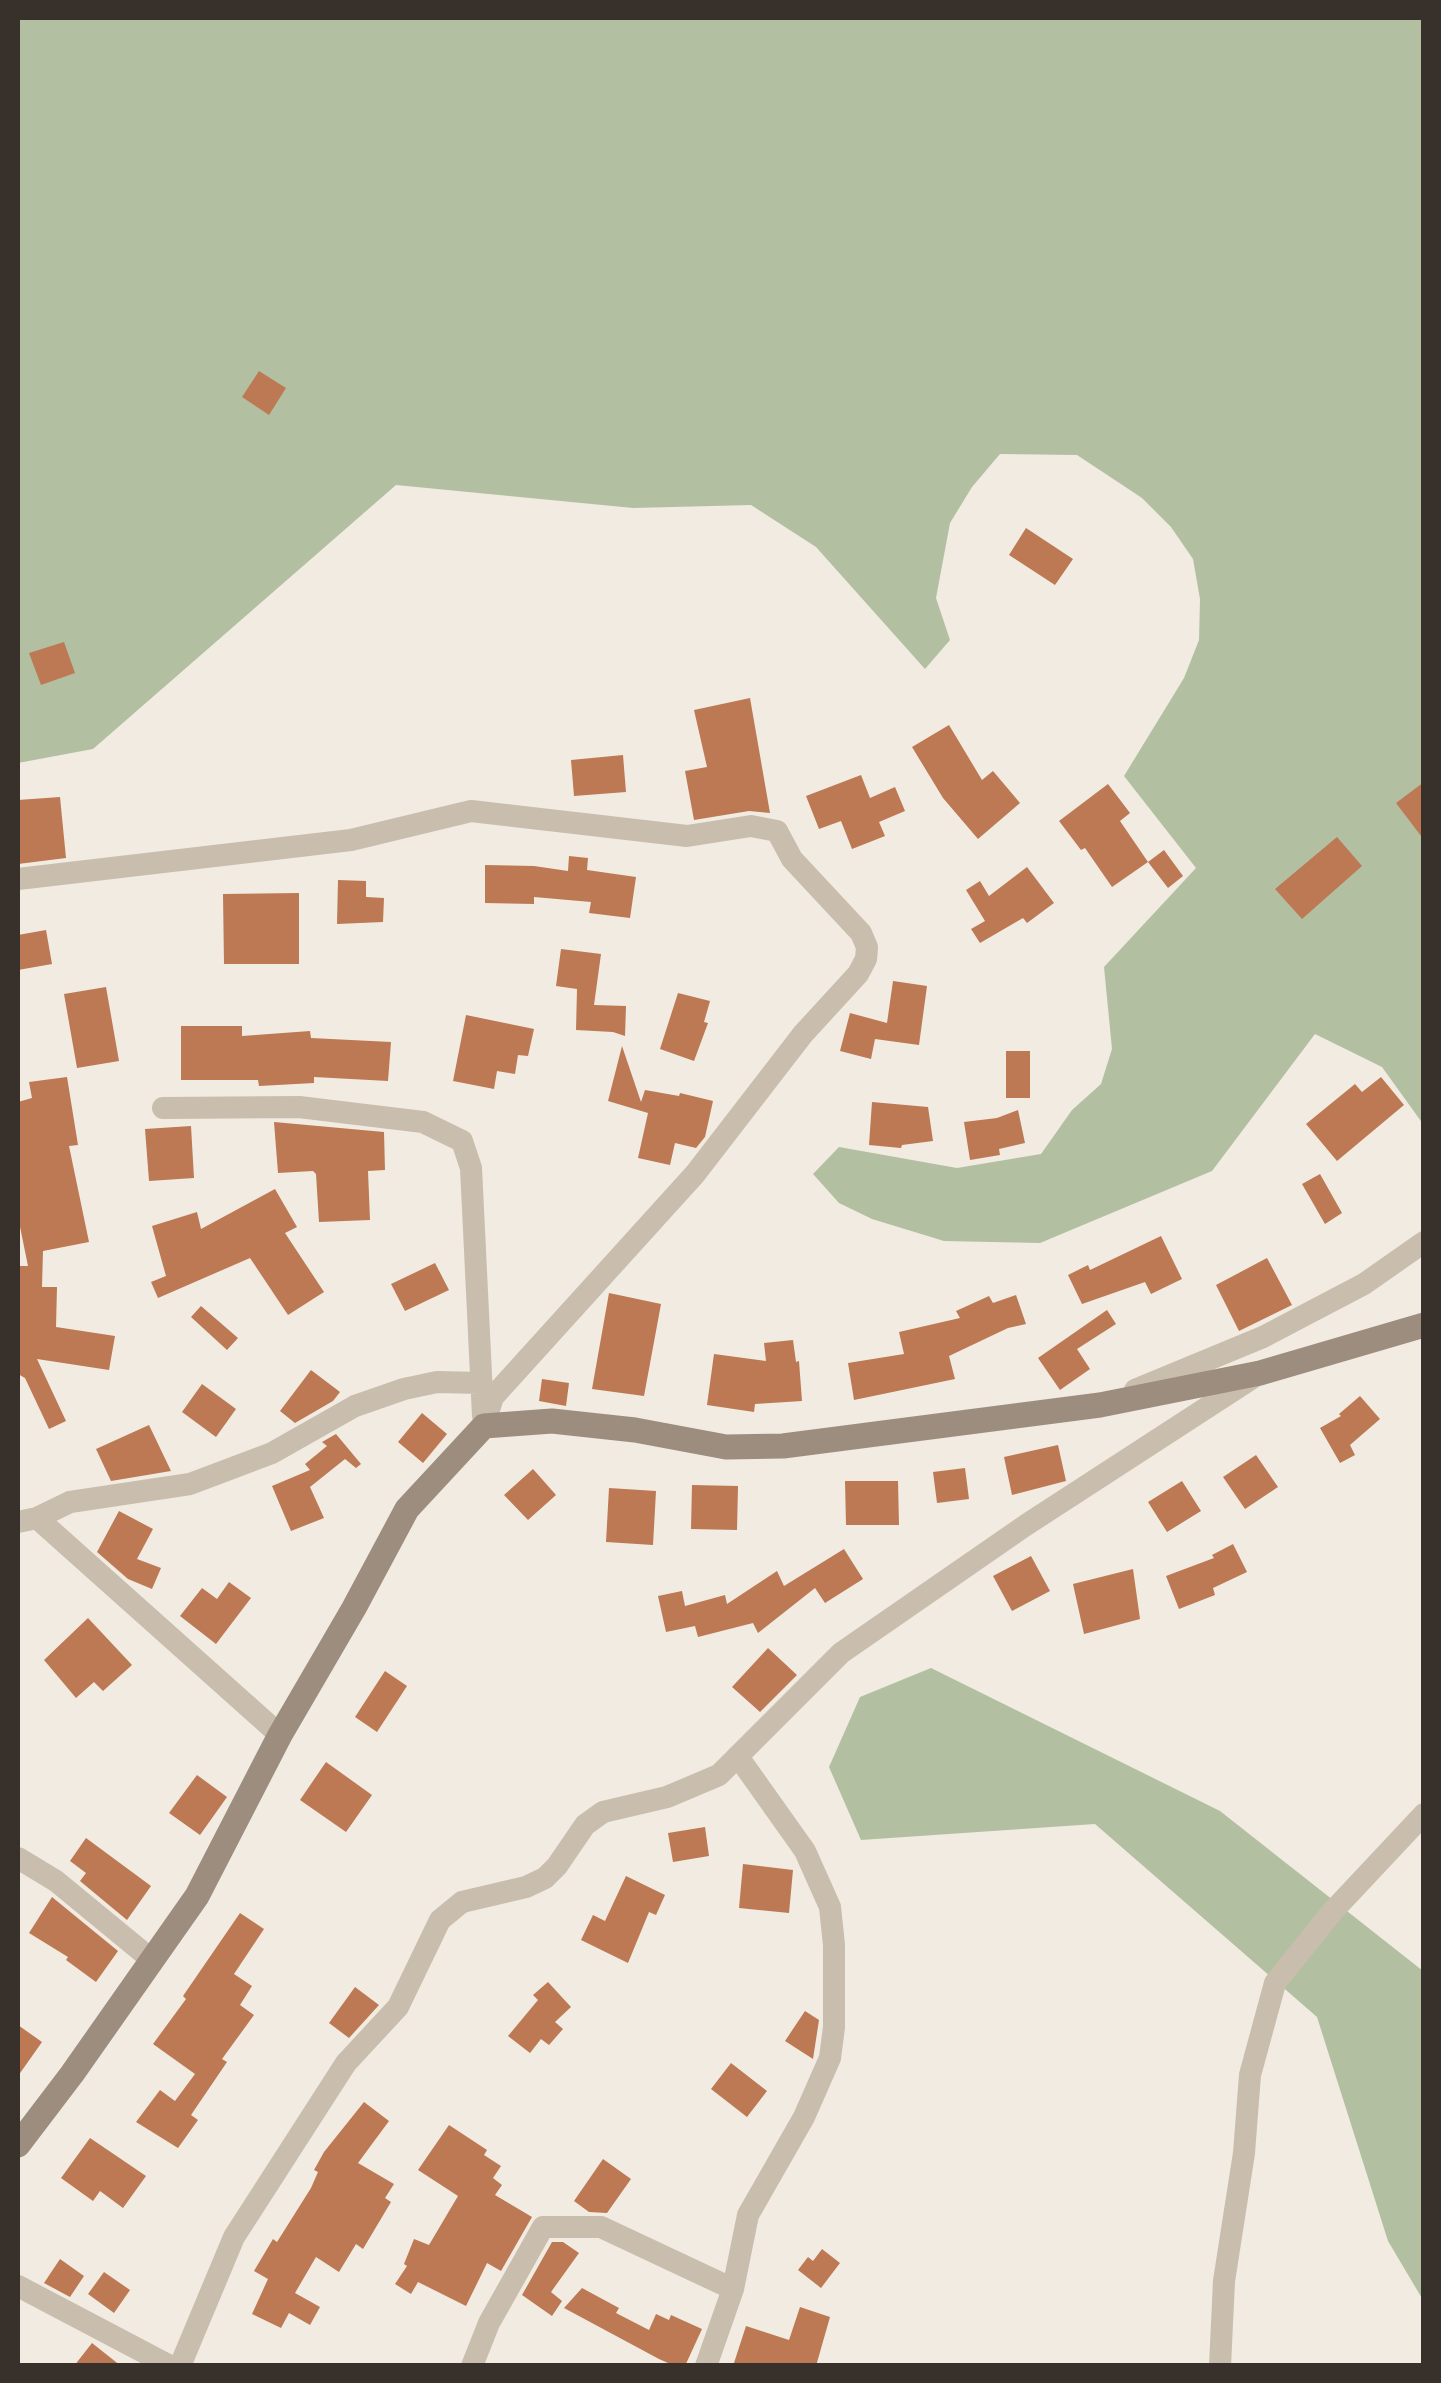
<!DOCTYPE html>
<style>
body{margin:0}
#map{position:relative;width:1441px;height:2383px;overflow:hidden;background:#f1ebe1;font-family:"DejaVu Sans",sans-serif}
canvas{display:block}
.frame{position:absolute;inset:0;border:20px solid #38312b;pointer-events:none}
</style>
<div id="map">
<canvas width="1441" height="2383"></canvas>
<div class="frame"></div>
</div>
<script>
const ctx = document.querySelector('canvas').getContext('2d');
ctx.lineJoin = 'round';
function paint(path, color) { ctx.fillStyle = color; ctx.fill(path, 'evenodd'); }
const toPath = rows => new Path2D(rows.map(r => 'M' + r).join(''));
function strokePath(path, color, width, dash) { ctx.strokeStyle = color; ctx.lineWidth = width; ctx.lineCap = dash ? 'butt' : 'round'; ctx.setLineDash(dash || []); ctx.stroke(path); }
paint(toPath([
 [18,18,1423,18,1423,1124,1382,1067,1315,1034,1212,1171,1040,1243,944,1241,872,1219,839,1203,813,1174,839,1147,957,1168,1041,1154,1072,1110,1101,1084,1112,1049,1104,967,1196,868,1124,776,1184,678,1199,640,1200,599,1193,559,1171,527,1142,498,1077,455,1000,454,972,487,950,523,936,598,950,640,925,669,816,547,751,505,633,508,396,485,93,749,18,763],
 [931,1668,1220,1811,1423,1971,1423,2300,1388,2241,1317,2017,1095,1824,861,1840,829,1767,860,1697]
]), '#b2c0a1');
paint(toPath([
 [259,371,286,388,269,415,242,397],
 [1026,528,1073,559,1055,585,1009,555],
 [64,642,75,673,41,685,29,653],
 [750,698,770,813,749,811,694,820,685,771,707,767,694,710],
 [949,725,982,780,993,771,1020,803,978,839,943,798,912,747],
 [623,755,626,792,574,796,571,760],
 [861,775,870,798,895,787,905,811,879,822,885,836,852,849,841,821,819,829,806,796],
 [1424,782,1424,840,1396,803],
 [1108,784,1130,813,1120,821,1148,862,1164,850,1183,876,1168,888,1148,862,1112,887,1085,848,1081,850,1059,821],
 [60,797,66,858,18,864,18,800],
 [1337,837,1362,866,1302,919,1275,889],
 [569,856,588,858,587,870,636,877,630,918,589,913,591,902,534,897,534,904,485,903,485,865,534,866,568,871],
 [1027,867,1054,903,1027,923,1023,918,980,943,971,929,985,921,966,890,980,881,989,896],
 [338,880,366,881,366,897,384,898,383,922,337,924],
 [299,893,299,964,224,964,223,894],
 [46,930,52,964,18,970,18,935],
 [561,949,601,954,594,1005,626,1006,625,1036,613,1032,576,1030,577,989,556,986],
 [893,981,927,986,919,1045,875,1039,871,1059,840,1051,850,1013,887,1023],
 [106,987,119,1061,77,1068,64,994],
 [678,993,710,1001,704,1022,708,1023,694,1061,660,1049],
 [466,1015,534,1029,528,1056,518,1055,515,1074,497,1071,494,1089,453,1081],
 [181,1026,242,1026,242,1036,310,1031,311,1038,391,1042,388,1081,314,1077,314,1083,259,1086,258,1080,181,1080],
 [622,1046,641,1102,645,1090,679,1096,680,1093,713,1101,705,1137,696,1148,675,1143,670,1165,638,1158,648,1113,608,1101],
 [1006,1051,1030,1051,1030,1098,1006,1098],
 [67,1077,78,1145,69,1146,89,1242,43,1251,42,1287,57,1287,56,1327,115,1336,109,1370,37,1359,66,1421,49,1429,25,1378,18,1374,18,1266,28,1266,18,1217,18,1102,32,1098,29,1082],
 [1381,1077,1404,1105,1337,1161,1306,1124,1355,1084,1362,1092],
 [872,1102,928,1107,933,1141,902,1145,901,1148,869,1145],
 [1018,1110,1025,1143,999,1149,1000,1155,970,1160,964,1122,997,1118],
 [274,1122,384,1132,385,1170,368,1171,370,1220,319,1222,316,1174,313,1171,278,1173],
 [191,1126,194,1178,149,1181,145,1129],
 [1320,1174,1342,1213,1325,1224,1302,1184],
 [275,1189,297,1227,285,1233,324,1292,288,1315,250,1258,158,1298,151,1282,166,1276,152,1226,197,1212,201,1229],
 [1161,1236,1182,1279,1151,1294,1145,1282,1082,1304,1068,1275,1088,1265,1090,1270],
 [1267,1258,1292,1305,1239,1331,1216,1285],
 [435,1263,449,1290,405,1311,391,1284],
 [609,1293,661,1304,644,1396,592,1389],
 [1016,1295,1026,1324,1008,1328,949,1356,955,1379,854,1400,848,1363,904,1354,899,1332,960,1318,956,1311,989,1296,993,1303],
 [201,1306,238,1338,227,1350,191,1317],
 [1107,1310,1116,1324,1077,1349,1090,1369,1060,1390,1038,1358],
 [793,1340,796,1362,799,1361,802,1401,755,1404,754,1412,707,1405,714,1354,766,1361,764,1343],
 [311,1370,340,1392,333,1401,295,1423,280,1411],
 [542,1379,569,1383,566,1406,539,1401],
 [202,1384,236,1409,216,1437,182,1412],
 [1360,1396,1380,1419,1350,1445,1355,1455,1340,1463,1320,1428,1341,1416,1339,1414],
 [422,1413,447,1434,423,1463,398,1442],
 [149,1425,171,1471,111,1481,96,1449],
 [336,1434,361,1464,356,1468,345,1459,310,1487,324,1518,291,1531,272,1486,310,1470,305,1464,327,1446,322,1442],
 [1058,1445,1066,1481,1012,1495,1004,1457],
 [1256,1455,1278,1487,1245,1509,1223,1477],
 [965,1468,969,1499,937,1503,933,1472],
 [533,1469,556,1495,528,1520,504,1495],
 [845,1481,898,1481,899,1525,846,1525],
 [1182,1481,1201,1511,1167,1532,1148,1502],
 [692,1485,738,1486,737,1530,691,1529],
 [609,1488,656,1491,653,1545,606,1542],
 [119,1511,153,1529,137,1559,161,1568,152,1589,128,1579,97,1552],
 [1233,1544,1247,1572,1213,1588,1215,1595,1179,1609,1166,1576,1214,1558,1212,1555],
 [844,1549,863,1579,825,1603,815,1588,758,1633,753,1623,698,1637,695,1626,666,1632,658,1596,682,1591,685,1606,725,1595,727,1604,777,1571,784,1586],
 [1031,1556,1050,1591,1012,1611,993,1576],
 [1133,1569,1140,1619,1084,1634,1073,1584],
 [229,1582,251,1598,216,1644,180,1616,202,1588,217,1599],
 [88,1618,132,1665,103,1691,94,1682,76,1698,44,1660],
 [768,1648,797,1675,760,1712,732,1687],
 [385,1671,407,1686,377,1732,355,1717],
 [326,1762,372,1795,346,1832,300,1800],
 [197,1775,227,1797,200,1835,169,1813],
 [705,1827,709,1856,673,1862,668,1833],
 [86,1838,151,1886,127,1920,80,1881,86,1873,70,1861],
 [743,1864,793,1870,789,1913,739,1908],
 [626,1876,665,1895,656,1915,649,1912,628,1963,581,1940,593,1915,605,1921],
 [52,1897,118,1951,96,1982,66,1960,68,1957,29,1933],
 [240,1913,264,1929,234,1974,252,1986,240,2005,254,2015,222,2059,227,2062,191,2115,198,2120,178,2148,136,2122,160,2090,175,2101,195,2074,153,2044,186,1999,183,1996],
 [548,1982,571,2007,555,2022,563,2029,549,2045,541,2039,530,2053,508,2036,538,2000,533,1995],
 [355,1987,379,2005,349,2038,329,2023],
 [805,2011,819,2020,813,2059,785,2041],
 [18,2025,42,2042,18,2076],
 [731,2063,767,2091,747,2117,711,2089],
 [364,2102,389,2121,358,2163,394,2184,385,2198,391,2202,363,2249,356,2244,339,2272,316,2257,295,2293,320,2307,310,2325,289,2313,281,2328,252,2314,268,2279,254,2271,273,2239,277,2242,311,2188,318,2172,314,2170,324,2152],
 [449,2125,487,2150,484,2155,501,2166,493,2178,502,2185,495,2195,532,2217,501,2271,487,2263,466,2306,418,2282,411,2294,395,2284,407,2266,404,2264,414,2239,429,2245,458,2196,418,2170],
 [90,2138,146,2176,123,2208,100,2191,93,2201,61,2178],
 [603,2159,631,2179,607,2213,589,2212,574,2201],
 [552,2242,563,2242,579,2253,551,2292,562,2301,552,2316,522,2295],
 [822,2249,840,2263,821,2288,798,2270,808,2257,813,2261],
 [60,2259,84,2276,70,2297,44,2283],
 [104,2272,130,2290,114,2313,88,2294],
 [582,2288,619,2308,616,2313,649,2330,656,2314,669,2320,671,2315,702,2329,685,2366,675,2366,659,2359,564,2308],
 [800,2307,830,2317,816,2366,733,2366,746,2326,789,2340],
 [92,2343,121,2366,74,2366]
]), '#bc7954');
strokePath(toPath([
 [18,879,351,840,471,811,687,836,751,826,777,831,792,859,861,933,867,947,866,959,858,974,803,1034,695,1174,493,1397,484,1426],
 [163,1108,299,1107,423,1122,462,1141,471,1168,483,1416],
 [1135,1390,1263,1337,1364,1284,1424,1242],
 [37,1518,280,1735],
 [18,1522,37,1518,70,1502,190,1484,272,1453,355,1406,404,1389,437,1382,480,1383],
 [18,1858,56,1881,152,1960],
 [18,2286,170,2366],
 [180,2366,234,2237,346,2063,398,2007,440,1920,462,1902,526,1887,545,1878,557,1866,585,1825,603,1812,667,1797,719,1775,841,1653,1026,1525,1257,1375],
 [472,2366,489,2323,543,2227,601,2227,733,2289],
 [706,2366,733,2289,748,2215,804,2117,830,2058,834,2027,834,1945,830,1907,805,1851,739,1758],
 [1220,2366,1224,2281,1244,2153,1250,2075,1275,1983,1332,1912,1424,1814]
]), '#c9bdad', 22);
strokePath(toPath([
 [18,2145,72,2074,197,1896,280,1735,354,1608,407,1509,484,1426,552,1421,635,1430,726,1447,783,1446,1100,1405,1260,1373,1424,1325]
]), '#9d8d7e', 25);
</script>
